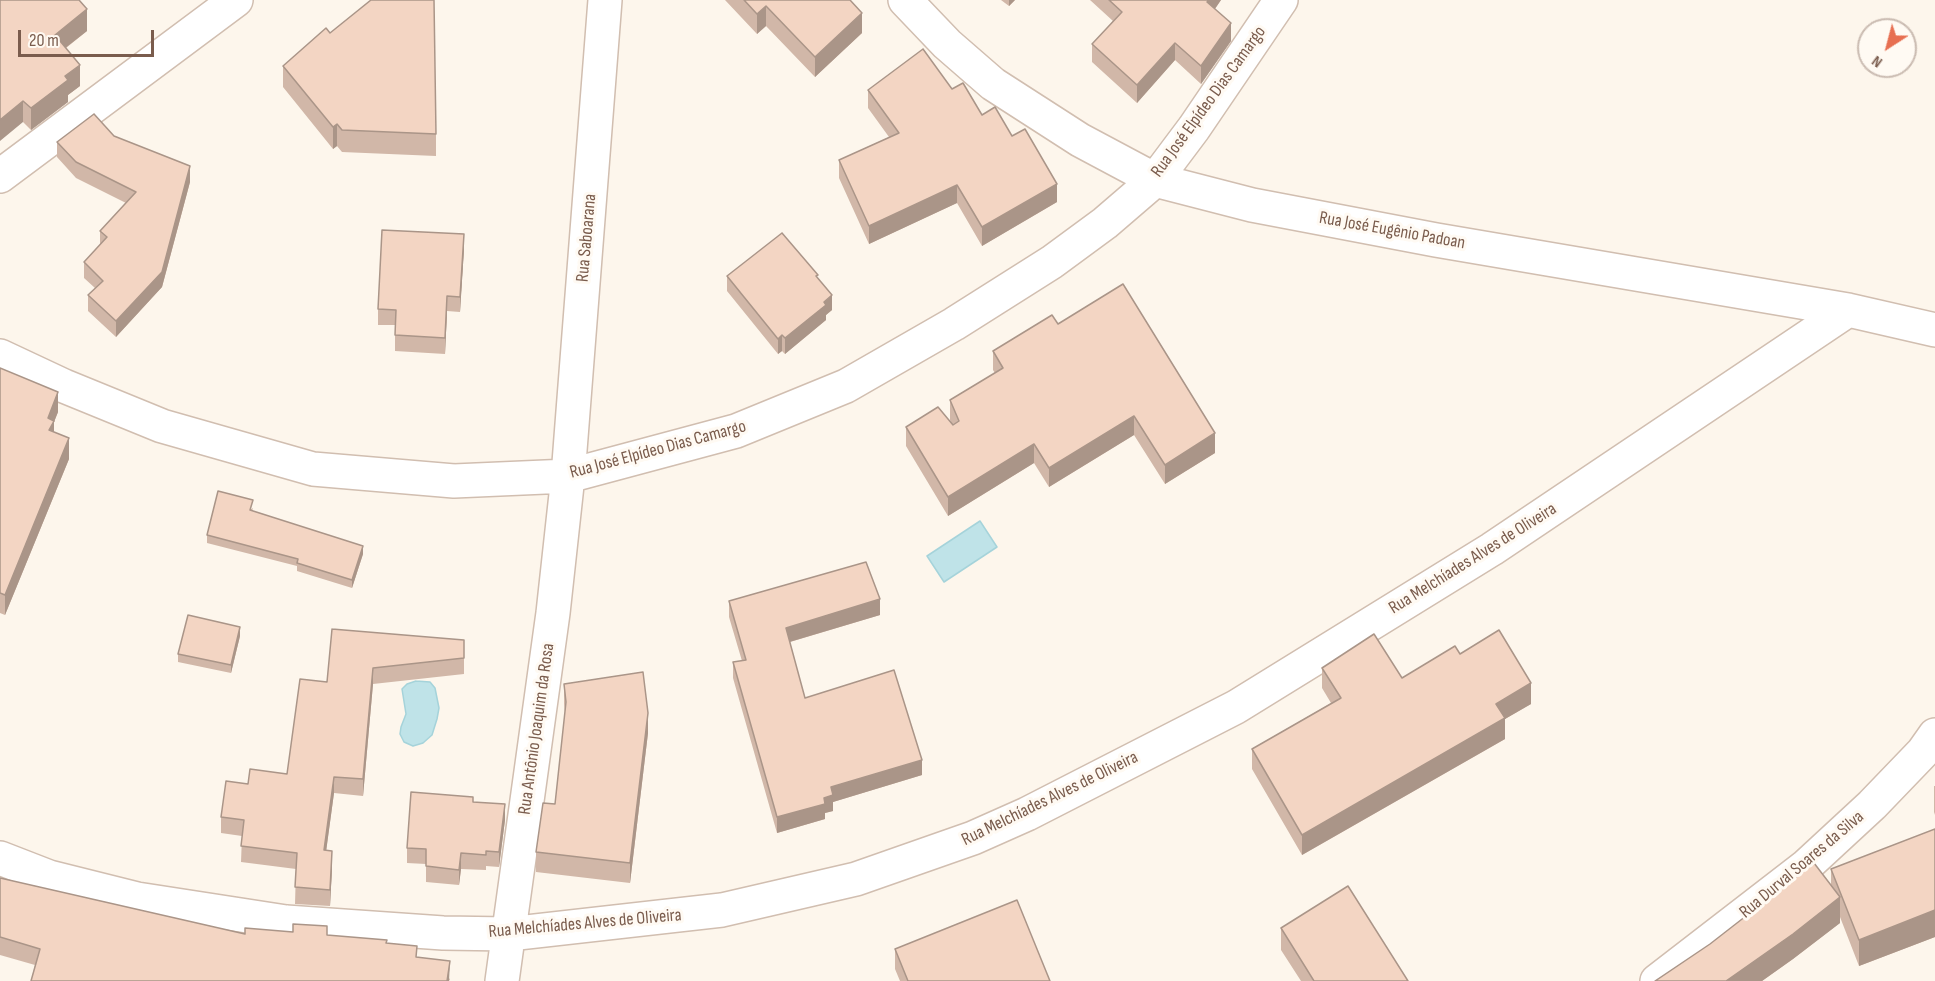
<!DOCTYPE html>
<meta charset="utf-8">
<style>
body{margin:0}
#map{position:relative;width:1935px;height:981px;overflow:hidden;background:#fdf6ec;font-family:"Sofia Sans Condensed",sans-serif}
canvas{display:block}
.north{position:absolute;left:1857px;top:18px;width:60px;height:60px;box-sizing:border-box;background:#fffaf3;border:2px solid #cabbb1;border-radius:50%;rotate:216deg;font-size:16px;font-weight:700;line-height:24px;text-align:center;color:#7a5c4d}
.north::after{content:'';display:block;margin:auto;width:21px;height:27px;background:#e76f51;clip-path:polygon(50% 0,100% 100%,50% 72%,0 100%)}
.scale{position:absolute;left:18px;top:30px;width:136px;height:27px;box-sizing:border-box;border:3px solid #7a5c4d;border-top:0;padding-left:8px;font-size:18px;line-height:21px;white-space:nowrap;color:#7a5c4d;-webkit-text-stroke:4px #fffaf3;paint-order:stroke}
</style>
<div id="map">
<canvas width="1935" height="981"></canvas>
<div class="north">N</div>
<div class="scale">20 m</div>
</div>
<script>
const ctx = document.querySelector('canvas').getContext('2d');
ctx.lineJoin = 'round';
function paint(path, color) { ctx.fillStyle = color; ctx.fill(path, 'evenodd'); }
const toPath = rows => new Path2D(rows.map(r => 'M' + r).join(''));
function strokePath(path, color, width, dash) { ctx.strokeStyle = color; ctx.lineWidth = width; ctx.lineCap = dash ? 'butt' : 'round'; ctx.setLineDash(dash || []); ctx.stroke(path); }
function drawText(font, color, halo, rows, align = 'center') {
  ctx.font = font + ' "Sofia Sans Condensed",sans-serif'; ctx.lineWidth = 6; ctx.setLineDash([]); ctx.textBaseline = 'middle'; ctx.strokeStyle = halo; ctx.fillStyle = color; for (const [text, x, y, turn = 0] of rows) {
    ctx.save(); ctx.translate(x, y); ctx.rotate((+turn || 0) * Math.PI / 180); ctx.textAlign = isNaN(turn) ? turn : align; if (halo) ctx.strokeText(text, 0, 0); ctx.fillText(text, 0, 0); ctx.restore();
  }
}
const water = toPath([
 [980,521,997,547,944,582,927,556,980,521],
 [416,681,430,682,435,688,439,708,437,719,432,735,423,743,413,746,404,742,400,734,401,727,406,714,402,689,407,684,416,681]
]);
paint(water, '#bfe3e8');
strokePath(water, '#a5d3da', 1.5);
const minor = toPath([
 [905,0,947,44,993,84,1080,140,1155,180,1252,205,1436,240,1848,310,1935,330],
 [0,176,236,0],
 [0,356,64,386,162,426,313,469,454,481,568,476,736,431,846,386,954,324,1052,262,1105,223,1155,180,1194,128,1281,0],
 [0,858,49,877,137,899,286,922,443,933,509,934,722,910,856,879,973,838,1027,814,1236,707,1492,549,1848,310],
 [502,981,553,613,568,476,605,0],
 [1657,981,1806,866,1872,805,1923,752,1935,735]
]);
strokePath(minor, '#d1beb0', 36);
strokePath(minor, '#fff', 33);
paint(toPath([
 [0,0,87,31,66,48,80,86,68,95,68,102,31,130,23,122],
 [725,0,850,0,862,33,815,77,766,26,757,34],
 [1001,0,1015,0,1009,6],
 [1090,0,1221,0,1215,9,1231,41,1201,84,1175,60,1137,103,1092,62,1092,44,1113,21],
 [330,33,436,134,436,156,342,152,337,146,333,149,283,87,283,66],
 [952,89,982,115,1012,136,1057,202,982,246,957,203,869,244,839,178,839,160,889,137,868,108,868,90],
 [114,136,190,182,162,287,116,337,88,311,88,295,95,288,84,278,84,262,100,245,100,231,126,203,76,178,57,157,57,142],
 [464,249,460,312,447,311,445,354,395,351,395,325,378,325,378,309],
 [727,276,818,278,832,310,826,315,826,320,785,354,782,351,778,354,727,291],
 [1058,324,1215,453,1165,484,1134,435,1049,487,1034,463,948,516,906,446,906,427,951,423,950,420,950,400,995,373,993,370,993,351],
 [0,368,58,412,54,422,54,432,69,459,5,615,0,613],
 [253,508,252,511,363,554,352,588,297,571,297,566,207,543,207,535],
 [729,601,880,615,790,642,805,698,922,775,833,802,833,811,825,813,825,819,777,833,733,678,733,662,742,661,729,617],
 [240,636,231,673,178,662,178,654],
 [464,640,464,674,373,684,363,796,334,793,326,851,332,868,330,906,295,904,296,869,241,862,242,836,221,833,221,817,248,784,287,774,327,682],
 [1460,654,1531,704,1505,719,1505,739,1302,855,1252,769,1252,749,1331,703,1322,688,1322,668,1402,678],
 [564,684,648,733,630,883,536,872,536,852,555,804,565,713,564,704],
 [1934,786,1935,786,1935,815,1934,812],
 [473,802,505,820,499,867,486,866,486,870,461,869,459,885,426,882,426,864,407,863,407,848],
 [1935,829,1935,937,1859,966,1840,917,1840,923,1793,959,1762,981,1655,981,1831,886,1831,869],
 [0,878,245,934,327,935,387,943,417,957,450,979,449,981,31,981,35,965,0,955],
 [1281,928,1408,981,1301,981,1281,950],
 [895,949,1050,981,900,981,895,969]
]), '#d1b7a8');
paint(toPath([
 [1009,0,1015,0,1009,6],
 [1209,0,1221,0,1207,20,1207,2],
 [766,6,766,26,757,34,757,14],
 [87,9,87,31,55,56,55,35],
 [862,13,862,33,815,77,815,57],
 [1231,23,1231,41,1201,84,1201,66],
 [1175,43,1175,60,1137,103,1137,85],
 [80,65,80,86,68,95,68,102,31,130,31,108,65,76],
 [23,101,23,122,0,141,0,120],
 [337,124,337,146,333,149,333,127],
 [190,166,190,182,162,287,116,337,116,321],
 [1057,184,1057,202,982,246,982,227],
 [957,185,957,203,869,244,869,226],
 [464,234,464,249,460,312,460,297],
 [832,295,832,310,826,315,826,320,785,354,785,338],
 [447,296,447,311,445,354,445,338],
 [782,335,782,351,778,354,778,339],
 [58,392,58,412,54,422,54,441,49,451,48,418],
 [1134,416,1134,435,1049,487,1049,468],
 [1215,433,1215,453,1165,484,1165,465],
 [69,438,69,459,5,615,5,595],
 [1034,444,1034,463,948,516,948,497],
 [363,546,363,554,352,588,352,580],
 [880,599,880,615,786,643,786,628],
 [240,627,240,636,231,673,231,665],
 [373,668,373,684,363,796,363,779],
 [1531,683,1531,704,1505,719,1505,739,1302,855,1302,835,1496,704],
 [648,713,648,733,630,883,630,863],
 [922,760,922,775,833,802,833,811,825,813,825,819,777,833,777,817,824,798,831,787],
 [334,777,334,793,324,867,324,850],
 [505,804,505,820,499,867,499,852],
 [332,851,332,868,330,906,330,890],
 [461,853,461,869,459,885,459,870],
 [1840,897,1840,923,1793,959,1762,981,1726,981],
 [1935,910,1935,937,1859,966,1859,940],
 [450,961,449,981,447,981]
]), '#aa9588');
const building = toPath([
 [0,0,79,0,87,9,55,35,80,65,65,76,68,80,31,108,23,101,0,120,0,0],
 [371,0,434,0,436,134,342,130,337,124,333,127,283,66,326,28,330,33,371,0],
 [744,0,850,0,862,13,815,57,766,6,757,14,744,0],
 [1109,0,1209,0,1207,2,1231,23,1201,66,1175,43,1137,85,1092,44,1122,12,1109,0],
 [923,49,952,89,963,83,982,115,995,107,1012,136,1025,129,1057,184,982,227,957,185,869,226,839,160,899,133,868,90,923,49],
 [94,114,114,136,190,166,162,272,116,321,88,295,103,281,84,262,107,237,100,231,136,192,76,162,57,142,94,114],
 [382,230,464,234,460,297,447,296,445,338,395,335,396,310,378,309,382,230],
 [782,233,818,275,816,276,832,295,824,302,826,305,785,338,782,335,778,339,727,276,782,233],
 [1123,284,1215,433,1165,465,1134,416,1049,468,1034,444,948,497,906,427,938,407,953,425,959,421,950,400,1003,368,993,351,1052,315,1058,324,1123,284],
 [0,368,58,392,48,418,54,421,49,430,69,438,5,595,0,593,0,368],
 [218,491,253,500,250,510,363,546,352,580,297,563,298,559,207,535,218,491],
 [866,562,880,599,786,628,805,698,894,670,922,760,831,787,833,795,824,798,825,804,777,817,733,662,746,660,729,601,866,562],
 [188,615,240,627,231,665,178,654,188,615],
 [332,629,464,640,464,658,373,668,363,779,334,777,324,850,332,851,330,890,295,887,297,853,241,846,244,820,221,817,226,781,248,784,250,769,287,774,300,679,327,682,332,629],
 [1499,630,1531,683,1496,704,1505,718,1302,835,1252,749,1341,698,1322,668,1374,634,1402,678,1455,646,1460,654,1499,630],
 [643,672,648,713,630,863,536,852,543,803,555,804,566,702,564,684,643,672],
 [411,792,473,797,473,802,505,804,499,852,486,851,486,855,461,853,459,870,426,866,426,849,407,848,411,792],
 [1935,829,1935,910,1859,940,1831,869,1935,829],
 [1814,863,1840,897,1793,934,1726,981,1655,981,1710,944,1814,863],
 [0,878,245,934,245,928,293,932,293,924,327,926,327,935,387,940,386,943,417,946,416,957,450,961,447,981,31,981,40,949,0,937,0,878],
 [1348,886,1408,981,1314,981,1281,928,1348,886],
 [1017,900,1050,981,908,981,895,949,1017,900]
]);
paint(building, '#f3d5c3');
strokePath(building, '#aa9588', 1.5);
drawText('18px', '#7a5c4d', '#fffaf3', [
 ["Rua José Elpídeo Dias Camargo",1209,102,-54],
 ["Rua José Eugênio Padoan",1392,231,10],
 ["Rua Saboarana",587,238,-85],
 ["Rua José Elpídeo Dias Camargo",658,450,-15],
 ["Rua Melchíades Alves de Oliveira",1473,559,-32],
 ["Rua Antônio Joaquim da Rosa",537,729,-82],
 ["Rua Melchíades Alves de Oliveira",1050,799,-26],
 ["Rua Durval Soares da Silva",1802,865,-40],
 ["Rua Melchíades Alves de Oliveira",585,924,-5]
]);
</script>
